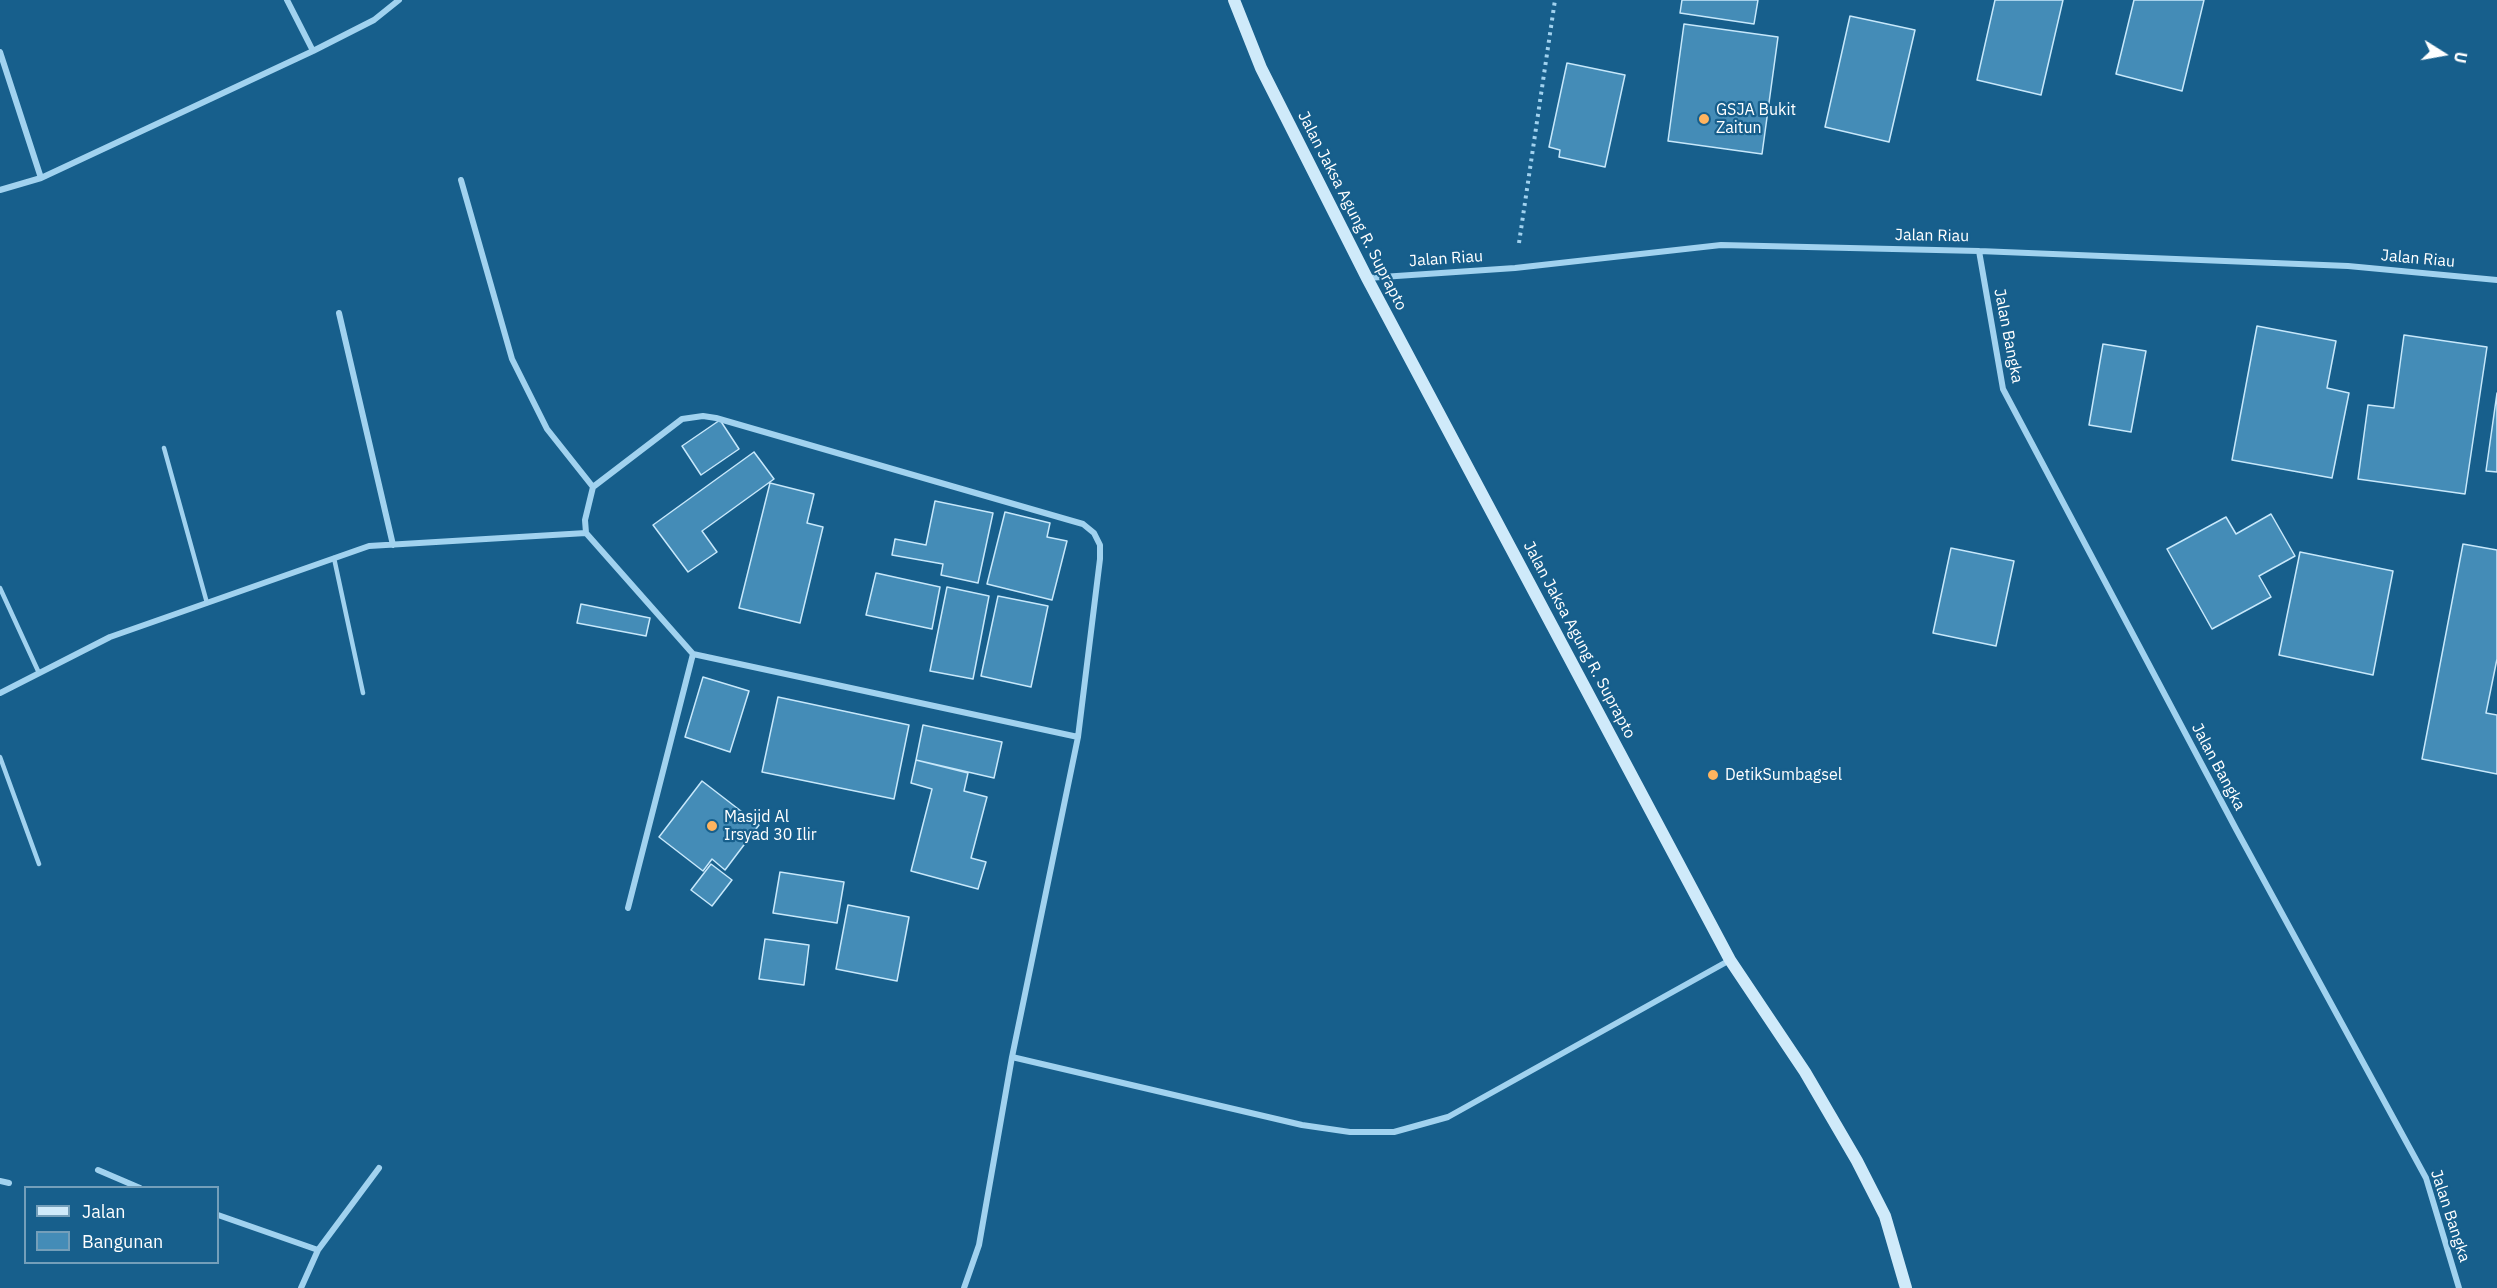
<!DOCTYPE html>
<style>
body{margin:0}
#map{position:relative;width:2497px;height:1288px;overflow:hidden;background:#175f8c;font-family:"IBM Plex Sans",sans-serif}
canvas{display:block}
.legend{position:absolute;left:24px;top:1186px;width:195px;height:78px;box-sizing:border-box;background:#175f8c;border:2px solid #749fba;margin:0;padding:8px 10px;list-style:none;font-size:18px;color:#fff}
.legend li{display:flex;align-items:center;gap:12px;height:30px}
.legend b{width:30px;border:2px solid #749fba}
.north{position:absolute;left:2413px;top:24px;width:60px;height:60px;-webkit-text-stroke:4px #175f8c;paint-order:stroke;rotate:101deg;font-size:16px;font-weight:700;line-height:24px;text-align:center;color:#fff}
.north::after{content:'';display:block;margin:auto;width:21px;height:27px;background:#fff;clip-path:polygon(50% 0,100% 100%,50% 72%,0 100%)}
</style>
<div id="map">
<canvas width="2497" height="1288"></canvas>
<ul class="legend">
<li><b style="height:8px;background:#cfeafa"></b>Jalan</li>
<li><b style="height:16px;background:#448cb7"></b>Bangunan</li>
</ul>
<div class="north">U</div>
</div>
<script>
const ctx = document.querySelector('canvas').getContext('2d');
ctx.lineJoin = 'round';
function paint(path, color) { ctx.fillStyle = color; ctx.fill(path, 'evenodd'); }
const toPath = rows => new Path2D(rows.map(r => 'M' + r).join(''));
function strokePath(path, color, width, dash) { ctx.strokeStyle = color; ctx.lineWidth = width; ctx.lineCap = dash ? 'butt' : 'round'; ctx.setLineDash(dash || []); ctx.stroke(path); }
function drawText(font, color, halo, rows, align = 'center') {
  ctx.font = font + ' "IBM Plex Sans",sans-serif'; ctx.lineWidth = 4.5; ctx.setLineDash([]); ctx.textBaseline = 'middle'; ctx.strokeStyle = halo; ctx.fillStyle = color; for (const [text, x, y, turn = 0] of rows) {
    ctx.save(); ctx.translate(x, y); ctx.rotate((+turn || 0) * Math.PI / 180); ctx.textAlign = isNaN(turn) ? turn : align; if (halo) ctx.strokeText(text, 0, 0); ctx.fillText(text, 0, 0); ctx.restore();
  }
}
const building = toPath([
 [1682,0,1758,0,1754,24,1680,13,1682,0],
 [1995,0,2063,0,2041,95,1977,80,1995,0],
 [2134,0,2204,0,2182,91,2116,74,2134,0],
 [1850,16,1915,30,1889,142,1825,127,1850,16],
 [1684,24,1778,37,1762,154,1668,141,1684,24],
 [1567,63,1625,75,1605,167,1559,157,1560,150,1549,147,1567,63],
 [2257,326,2336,341,2327,388,2349,393,2332,478,2232,460,2257,326],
 [2404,335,2487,347,2465,494,2358,479,2368,405,2394,408,2404,335],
 [2103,344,2146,351,2131,432,2089,425,2103,344],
 [2497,393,2497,472,2486,471,2497,393],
 [720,420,739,449,701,475,682,446,720,420],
 [754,452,774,479,702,531,717,552,688,572,653,525,754,452],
 [770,483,814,494,807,523,823,527,800,623,739,608,770,483],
 [935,501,993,513,978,583,941,575,943,564,892,555,895,539,926,545,935,501],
 [1005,512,1050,523,1047,537,1067,541,1052,600,987,584,1005,512],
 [2271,514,2295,556,2259,576,2271,597,2212,629,2167,549,2226,517,2236,534,2271,514],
 [2463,544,2497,550,2497,659,2486,713,2497,715,2497,774,2422,759,2463,544],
 [1951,548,2014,561,1996,646,1933,633,1951,548],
 [2300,552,2393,571,2373,675,2279,655,2300,552],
 [876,573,940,587,932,629,866,615,876,573],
 [947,587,989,596,973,679,930,671,947,587],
 [998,596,1048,606,1031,687,981,676,998,596],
 [581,604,650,618,646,636,577,623,581,604],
 [703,677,749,691,730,752,685,737,703,677],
 [778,697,909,725,894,799,762,772,778,697],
 [923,725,1002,742,994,778,916,760,923,725],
 [916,760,968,773,964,791,987,797,971,858,986,862,978,889,911,871,932,789,911,783,916,760],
 [702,781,759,825,725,870,712,859,703,871,659,837,702,781],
 [711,864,732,880,712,906,691,890,711,864],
 [780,872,844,882,837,923,773,913,780,872],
 [848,905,909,917,897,981,836,969,848,905],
 [765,939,809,945,804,985,759,979,765,939]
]);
paint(building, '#448cb7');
strokePath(building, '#c7e8fb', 1.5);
strokePath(toPath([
 [1519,243,1555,0]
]), '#a1d2ef', 4, [3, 4.5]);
strokePath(toPath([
 [164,448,207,603],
 [334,558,363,693],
 [0,588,39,673],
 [0,757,39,864]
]), '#a1d2ef', 4.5);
strokePath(toPath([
 [287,0,313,51],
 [0,52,41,178],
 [461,180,512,359,547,429,593,487],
 [0,190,41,178,313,51,374,20,399,0],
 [1979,251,2003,389,2236,829,2426,1178,2459,1288],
 [1367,278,1515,268,1721,245,1979,251,2348,266,2497,280],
 [339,313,393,545],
 [586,533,585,520,593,487,682,419,703,416,716,418,1069,520,1083,524,1094,533,1100,545,1100,559,1078,737,1012,1057,979,1245,964,1288],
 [693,654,1078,737],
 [0,693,110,637,369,546,586,533,693,654,628,908],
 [1012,1057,1302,1125,1350,1132,1394,1132,1448,1117,1730,960],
 [98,1170,140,1188],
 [0,1181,9,1183],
 [218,1215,318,1250],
 [301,1288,318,1250,379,1168]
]), '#a1d2ef', 6);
strokePath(toPath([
 [1234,0,1261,68,1367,278,1730,960,1805,1072,1857,1161,1885,1216,1906,1288]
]), '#cfeafa', 12);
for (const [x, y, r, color] of [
 [1704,119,6,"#ffb45f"],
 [1713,775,6,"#ffb45f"],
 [712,826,6,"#ffb45f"]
]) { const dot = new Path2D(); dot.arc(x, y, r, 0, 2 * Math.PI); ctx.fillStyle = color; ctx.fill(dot); strokePath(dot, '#175f8c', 2); }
drawText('16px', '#fff', '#175f8c', [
 ["GSJA Bukit",1716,110],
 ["Zaitun",1716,128],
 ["DetikSumbagsel",1725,775],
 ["Masjid Al",724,817],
 ["Irsyad 30 Ilir",724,835]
], 'left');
drawText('16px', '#fff', '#175f8c', [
 ["Jalan Jaksa Agung R. Suprapto",1352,211,63],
 ["Jalan Riau",1932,236,1],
 ["Jalan Riau",1446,259,-4],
 ["Jalan Riau",2418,259,5],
 ["Jalan Bangka",2008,336,79],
 ["Jalan Jaksa Agung R. Suprapto",1579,640,62],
 ["Jalan Bangka",2218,767,62],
 ["Jalan Bangka",2450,1216,72]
]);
</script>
